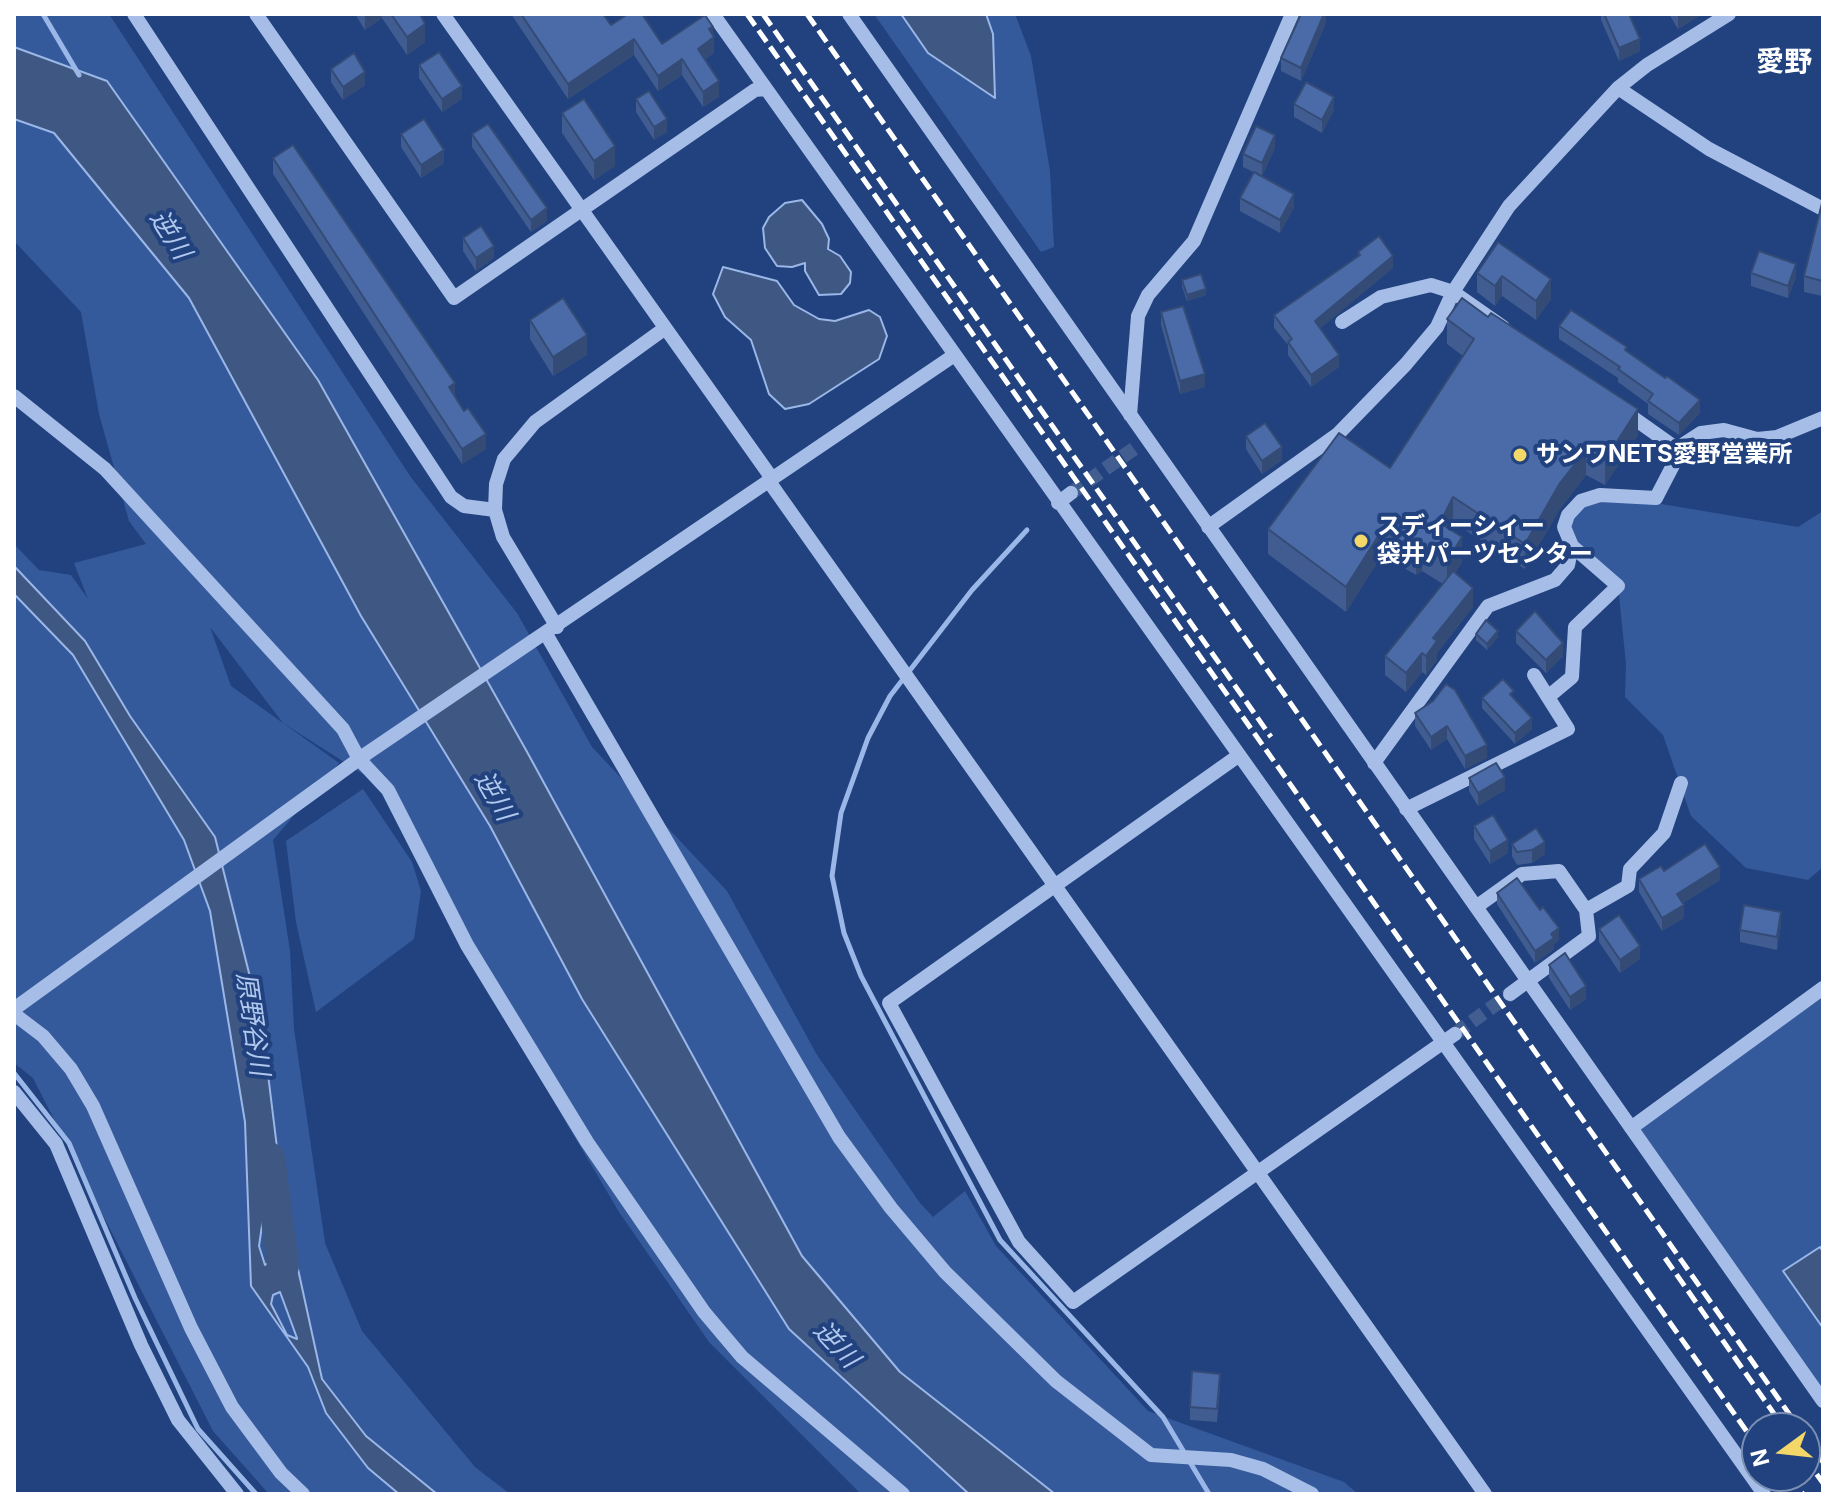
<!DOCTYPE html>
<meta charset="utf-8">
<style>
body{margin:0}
#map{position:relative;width:1837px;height:1508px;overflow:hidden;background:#21427e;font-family:Inter,sans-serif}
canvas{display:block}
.frame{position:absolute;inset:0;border:16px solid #fff;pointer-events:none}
.north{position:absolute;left:1741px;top:1412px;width:80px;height:80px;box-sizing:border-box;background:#21427e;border:2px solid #7a8eb2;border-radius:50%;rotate:255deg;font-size:22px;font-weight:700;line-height:32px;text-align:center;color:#fff}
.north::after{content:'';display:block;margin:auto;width:28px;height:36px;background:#f3d768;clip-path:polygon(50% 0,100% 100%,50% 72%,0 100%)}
</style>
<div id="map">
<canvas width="1837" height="1508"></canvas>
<div class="frame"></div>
<div class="north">N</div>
</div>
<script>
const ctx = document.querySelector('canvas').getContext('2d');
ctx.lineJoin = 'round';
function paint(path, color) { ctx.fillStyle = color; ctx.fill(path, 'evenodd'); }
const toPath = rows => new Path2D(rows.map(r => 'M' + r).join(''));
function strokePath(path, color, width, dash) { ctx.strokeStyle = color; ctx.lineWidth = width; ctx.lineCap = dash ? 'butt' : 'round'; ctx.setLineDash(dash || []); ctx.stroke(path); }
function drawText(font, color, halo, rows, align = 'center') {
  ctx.font = font + ' Inter,"Noto Sans JP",sans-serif'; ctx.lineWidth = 8; ctx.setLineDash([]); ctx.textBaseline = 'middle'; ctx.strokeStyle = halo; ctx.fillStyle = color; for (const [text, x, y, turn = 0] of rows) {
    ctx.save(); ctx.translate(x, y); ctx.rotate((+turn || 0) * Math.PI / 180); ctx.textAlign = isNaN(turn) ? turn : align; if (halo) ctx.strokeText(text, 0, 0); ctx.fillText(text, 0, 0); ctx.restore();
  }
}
paint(toPath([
 [14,14,109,14,410,476,517,613,592,747,727,891,817,1055,920,1203,933,1217,965,1191,996,1246,1148,1411,1344,1482,1358,1494,861,1494,709,1342,619,1212,502,1014,388,790,283,723,210,627,231,686,339,763,273,840,290,951,294,1029,325,1243,362,1331,475,1467,510,1494,269,1494,213,1431,33,1078,14,1063,14,544,39,570,71,575,88,599,74,563,146,544,129,521,99,414,81,312,14,241],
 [874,14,1015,14,1031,56,1050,171,1054,247,1041,252],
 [1614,496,1798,527,1823,511,1823,867,1808,880,1746,868,1691,816,1663,735,1625,697,1626,664,1618,586,1582,549,1565,526,1575,507],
 [363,789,412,862,421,891,414,939,316,1012,296,922,286,841],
 [1823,986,1823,1401,1635,1125]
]), '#355a9c');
const water = toPath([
 [901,14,986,14,993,34,995,98,928,53,901,14],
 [14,47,107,81,318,380,526,750,802,1256,900,1372,1055,1494,969,1494,789,1329,582,999,490,826,361,616,189,298,54,133,14,119,14,47],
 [802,200,822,224,829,239,828,249,840,256,851,272,850,283,841,294,819,295,805,271,805,263,792,267,777,266,765,248,763,228,769,217,785,203,802,200],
 [723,267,777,281,794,305,819,319,835,321,869,310,880,317,887,336,879,359,809,404,785,409,769,394,751,340,725,317,713,294,723,267],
 [14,566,85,641,130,716,215,837,262,1025,284,1205,322,1379,366,1436,437,1494,399,1494,368,1468,326,1413,308,1367,251,1286,245,1122,210,911,184,840,73,655,14,594,14,566],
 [276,1198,273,1259,265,1265,259,1246,265,1205,276,1198],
 [280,1292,297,1338,297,1339,287,1335,271,1304,273,1295,280,1292],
 [1820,1247,1823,1252,1823,1328,1783,1271,1820,1247]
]);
paint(water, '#3f5783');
strokePath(water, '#9ab7e8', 2);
strokePath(toPath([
 [43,14,79,75],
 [1027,530,972,590,890,696,868,738,841,813,832,876,844,933,861,976,1000,1240,1163,1417,1209,1494],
 [14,1073,69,1143,135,1298,198,1429,256,1494]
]), '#9ab7e8', 5);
strokePath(toPath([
 [269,1158,283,1266]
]), '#3f5783', 32);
strokePath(toPath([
 [1071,493,1135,448],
 [1455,1034,1510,994]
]), '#425e91', 14, [14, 7]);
strokePath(toPath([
 [134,14,451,497,464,506,495,510],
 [256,14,454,298,755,90,765,89],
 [443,14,771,477],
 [713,14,1764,1494],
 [849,14,1823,1401],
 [1618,88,1709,149,1823,209],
 [1342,322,1381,297,1431,285,1453,292,1503,327],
 [14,396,105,469,343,729,359,759,388,790,467,945,587,1142,704,1312,742,1357,903,1494],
 [1625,412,1680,451],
 [1130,415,1138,316,1148,295,1194,241,1292,14],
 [768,480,1485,1494],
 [1058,503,1071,493],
 [1208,527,1338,434,1406,364,1437,327,1453,292,1509,206,1618,88,1647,65,1729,14],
 [557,627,503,537,495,510,496,484,504,459,535,422,664,329],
 [546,634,839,1137,891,1208,945,1272,1056,1381,1151,1455,1231,1460,1263,1469,1312,1494],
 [1548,697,1572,677,1575,627,1618,586,1572,546],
 [1238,756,889,1003,1019,1242,1073,1302,1455,1034],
 [1374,763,1488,606,1555,580,1568,565,1572,546,1564,527,1568,515,1581,501,1600,495,1656,498,1684,444,1701,433,1724,430,1757,439,1777,437,1823,418],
 [1406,809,1568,729,1534,675],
 [1476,907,1522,874,1559,871,1586,910,1589,936,1510,994],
 [1586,910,1628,886,1630,869,1664,833,1681,783],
 [14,1009,366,754,953,356],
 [14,1014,43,1036,71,1069,93,1106,191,1328,232,1407,281,1473,303,1494],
 [14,1092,56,1144,141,1345,178,1420,237,1494],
 [1631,1128,1823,988]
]), '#a6bde7', 14);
strokePath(toPath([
 [747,14,1757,1446],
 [763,14,1271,737],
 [807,14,1799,1428],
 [1665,1258,1784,1428],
 [1805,1436,1823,1462],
 [1805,1458,1823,1483],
 [1790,1476,1803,1494]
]), '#fff', 5, [14, 6]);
paint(toPath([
 [355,14,420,14,425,42,407,55,382,18,365,30],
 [511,14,603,14,611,25,662,44,713,35,714,53,705,59,719,97,703,107,682,75,658,91,634,55,568,99],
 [1326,14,1326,23,1301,81,1281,71,1281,58],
 [1601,14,1629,14,1640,51,1619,61,1601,20],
 [1669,14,1702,14,1678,29],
 [419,65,462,99,442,112,419,78],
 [331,69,365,85,343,100,331,82],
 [636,99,667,132,654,140,636,112],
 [1294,104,1334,110,1322,133,1294,117],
 [562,113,615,166,594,180,562,133],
 [401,134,444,163,421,178,401,147],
 [472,134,547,221,531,232,472,147],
 [1275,148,1262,176,1243,167,1243,154],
 [273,158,455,396,486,449,462,464,273,174],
 [1240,198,1294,207,1280,233,1240,211],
 [1823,203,1823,291,1822,296,1804,292,1804,276],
 [463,238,494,258,476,271,463,251],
 [1498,242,1551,299,1536,320,1502,296,1495,306,1477,292,1477,273],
 [1358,252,1393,268,1320,328,1339,367,1311,387,1288,355,1288,345,1274,328,1274,315,1358,257],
 [1751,273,1796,277,1788,298,1751,286],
 [1182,280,1206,295,1187,301,1182,287],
 [1161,312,1205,387,1180,394,1161,325],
 [1447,319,1638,435,1605,485,1586,475,1560,509,1525,569,1453,522,1450,529,1462,562,1455,573,1473,607,1437,653,1437,660,1426,675,1422,672,1406,692,1385,675,1385,656,1443,584,1422,571,1416,575,1382,555,1346,612,1268,554,1268,529,1390,468,1463,356,1447,344],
 [530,320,587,355,553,376,530,339],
 [1559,326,1627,351,1700,413,1679,435,1648,414,1648,404,1618,382,1618,378,1559,339],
 [1246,436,1282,460,1262,474,1246,449],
 [1516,631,1563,656,1546,673,1516,643],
 [1476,634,1498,637,1487,650,1476,640],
 [1482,698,1514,698,1532,729,1515,744,1482,708],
 [1433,701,1487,758,1465,769,1447,739,1431,750,1415,726,1415,713],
 [1469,778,1505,790,1478,806,1469,791],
 [1474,826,1508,853,1490,864,1474,839],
 [1512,844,1545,854,1532,863,1517,865,1512,856],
 [1639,879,1720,880,1683,903,1684,918,1662,931,1639,892],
 [1497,893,1559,940,1554,944,1554,949,1535,963,1497,904],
 [1781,925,1777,950,1740,942,1740,930],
 [1599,929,1640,959,1620,973,1599,942],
 [1549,965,1586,999,1570,1010,1549,978],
 [1220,1387,1217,1422,1190,1420,1190,1407]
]), '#405c90');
paint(toPath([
 [365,14,382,14,382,18,365,30],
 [1324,14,1326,14,1326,23,1301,81,1301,68],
 [1681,14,1702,14,1678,29,1678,16],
 [425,24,425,42,407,55,407,37],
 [713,27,714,53,698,64,698,49,709,29],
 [634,39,634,55,568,99,568,84],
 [1640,39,1640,51,1619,61,1619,48],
 [682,59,682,75,658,91,658,76],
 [365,72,365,85,343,100,343,87],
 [719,81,719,97,703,107,703,92],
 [462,86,462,99,442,112,442,99],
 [1334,97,1334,110,1322,133,1322,120],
 [667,119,667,132,654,140,654,127],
 [1275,135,1275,148,1262,176,1262,163],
 [615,146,615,166,594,180,594,161],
 [444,150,444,163,421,178,421,165],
 [1294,194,1294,207,1280,233,1280,220],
 [547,208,547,221,531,232,531,220],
 [494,246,494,258,476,271,476,258],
 [1393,256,1393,268,1315,333,1315,321],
 [1796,264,1796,277,1788,298,1788,286],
 [1502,276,1502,296,1495,306,1495,286],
 [1551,279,1551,299,1536,320,1536,301],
 [1206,289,1206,295,1187,301,1187,295],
 [587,335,587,355,553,376,553,357],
 [1339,355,1339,367,1311,387,1311,375],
 [1205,374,1205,387,1180,394,1180,381],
 [455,383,455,399,449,387],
 [1700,400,1700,413,1679,435,1679,423],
 [1638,409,1638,435,1605,485,1605,460],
 [486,434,486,449,462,464,462,449],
 [1282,447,1282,460,1262,474,1262,461],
 [1586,450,1586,475,1560,509,1525,569,1525,544,1560,483],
 [1453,497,1453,522,1440,548,1440,523],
 [1382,530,1382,555,1346,612,1346,587],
 [1462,537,1462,562,1447,587,1447,561],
 [1422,545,1422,571,1416,575,1416,550],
 [1473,588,1473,607,1437,653,1437,660,1426,675,1426,656,1433,638],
 [1498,631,1498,637,1487,650,1487,644],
 [1563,643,1563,656,1546,673,1546,660],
 [1422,653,1422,672,1406,692,1406,673],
 [1532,718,1532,729,1515,744,1515,733],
 [1447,726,1447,739,1431,750,1431,737],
 [1487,745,1487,758,1465,769,1465,756],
 [1505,777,1505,790,1478,806,1478,793],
 [1508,840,1508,853,1490,864,1490,851],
 [1545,842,1545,854,1532,863,1532,850],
 [1720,867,1720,880,1677,907,1677,894],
 [1684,905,1684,918,1662,931,1662,918],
 [1781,912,1781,925,1777,950,1777,937],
 [1559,928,1559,940,1554,944,1554,949,1535,963,1535,951,1551,934],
 [1640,946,1640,959,1620,973,1620,960],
 [1586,986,1586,999,1570,1010,1570,997]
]), '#344b76');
const building = toPath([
 [391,14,420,14,425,24,407,37,391,14],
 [521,14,603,14,611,25,628,14,642,14,662,44,705,15,713,27,709,29,714,37,698,49,719,81,703,92,682,59,658,76,634,39,568,84,521,14],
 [1301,14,1324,14,1301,68,1281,58,1301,14],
 [1604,14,1629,14,1640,39,1619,48,1604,14],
 [439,52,462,86,442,99,419,65,439,52],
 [354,53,365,72,343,87,331,69,354,53],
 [1306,82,1334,97,1322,120,1294,104,1306,82],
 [649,91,667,119,654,127,636,99,649,91],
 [584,99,615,146,594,161,562,113,584,99],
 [424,119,444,150,421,165,401,134,424,119],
 [488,124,547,208,531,220,472,134,488,124],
 [1256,126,1275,135,1262,163,1243,154,1256,126],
 [293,145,455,383,449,387,464,411,468,408,486,434,462,449,273,158,293,145],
 [1254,172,1294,194,1280,220,1240,198,1254,172],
 [1822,203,1823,275,1822,281,1804,276,1822,203],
 [481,226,494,246,476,258,463,238,481,226],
 [1379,236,1393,256,1315,321,1339,355,1311,375,1288,342,1292,339,1274,315,1360,255,1358,252,1379,236],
 [1498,242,1551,279,1536,301,1502,276,1495,286,1477,273,1498,242],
 [1759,251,1796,264,1788,286,1751,273,1759,251],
 [1201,274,1206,289,1187,295,1182,280,1201,274],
 [563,298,587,335,553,357,530,320,563,298],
 [1462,298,1488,317,1491,313,1638,409,1605,460,1586,450,1560,483,1525,544,1453,497,1440,523,1462,537,1447,561,1422,545,1416,550,1382,530,1346,587,1268,529,1339,433,1390,468,1474,339,1447,319,1462,298],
 [1183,306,1205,374,1180,381,1161,312,1183,306],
 [1571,310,1627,347,1625,350,1665,378,1667,376,1700,400,1679,423,1648,401,1653,394,1618,369,1620,367,1559,326,1571,310],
 [1265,423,1282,447,1262,461,1246,436,1265,423],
 [1453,571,1473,588,1433,638,1437,641,1426,656,1422,653,1406,673,1385,656,1453,571],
 [1535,611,1563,643,1546,660,1516,631,1535,611],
 [1486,620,1498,631,1487,644,1476,634,1486,620],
 [1503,679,1514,691,1510,694,1532,718,1515,733,1482,698,1503,679],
 [1446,684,1455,690,1487,745,1465,756,1447,726,1431,737,1415,713,1433,701,1446,684],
 [1496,763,1505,777,1478,793,1469,778,1496,763],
 [1493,815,1508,840,1490,851,1474,826,1493,815],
 [1536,828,1545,842,1532,850,1517,852,1512,844,1536,828],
 [1705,844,1720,867,1677,894,1684,905,1662,918,1639,879,1661,866,1664,871,1705,844],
 [1517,878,1540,910,1543,907,1559,928,1551,934,1554,938,1535,951,1497,893,1517,878],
 [1744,905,1781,912,1777,937,1740,930,1744,905],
 [1619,915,1640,946,1620,960,1599,929,1619,915],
 [1565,953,1586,986,1570,997,1549,965,1565,953],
 [1192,1371,1220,1374,1217,1409,1190,1407,1192,1371]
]);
paint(building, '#4a6ba8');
strokePath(building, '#344b76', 2);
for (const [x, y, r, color] of [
 [1520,455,8,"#f3d768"],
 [1361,541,8,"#f3d768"]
]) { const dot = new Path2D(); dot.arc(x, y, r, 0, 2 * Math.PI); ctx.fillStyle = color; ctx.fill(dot); strokePath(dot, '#21427e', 3); }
drawText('bold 24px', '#fff', '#21427e', [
 ["サンワNETS愛野営業所",1536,455],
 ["スディーシィー",1377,527],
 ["袋井パーツセンター",1377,555]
], 'left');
drawText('italic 26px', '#b1c8ee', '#21427e', [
 ["逆川",170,235,58],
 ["逆川",494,796,60],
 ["原野谷川",252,1024,82],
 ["逆川",836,1345,47]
]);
drawText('bold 28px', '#fff', '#21427e', [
 ["愛野",1784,63]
]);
</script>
